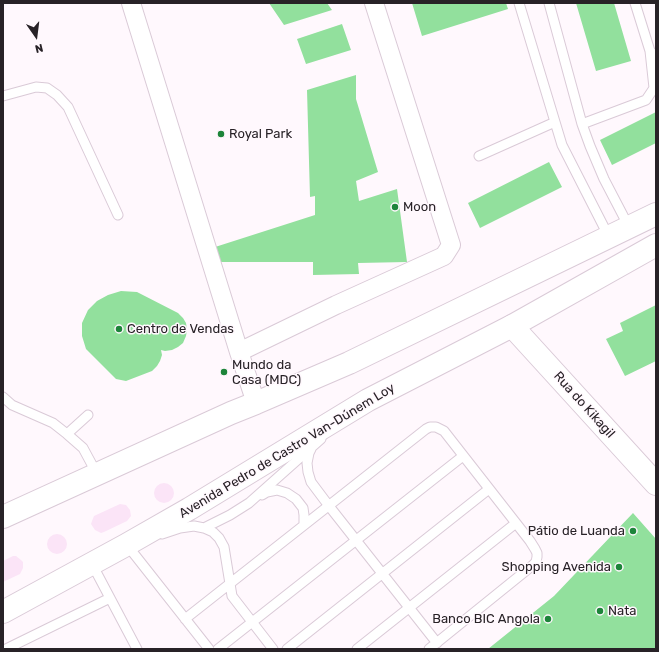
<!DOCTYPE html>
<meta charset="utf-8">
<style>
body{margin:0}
#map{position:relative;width:659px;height:652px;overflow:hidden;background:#fff8fd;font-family:Rubik,sans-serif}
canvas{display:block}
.frame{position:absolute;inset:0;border:4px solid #282227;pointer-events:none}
.north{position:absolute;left:16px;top:16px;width:40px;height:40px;-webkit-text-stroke:3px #fff8fd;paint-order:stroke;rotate:166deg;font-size:11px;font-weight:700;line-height:16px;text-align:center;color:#282227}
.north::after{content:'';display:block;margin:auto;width:14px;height:18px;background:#282227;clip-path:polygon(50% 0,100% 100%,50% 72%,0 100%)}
</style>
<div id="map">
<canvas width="659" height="652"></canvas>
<div class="frame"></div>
<div class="north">N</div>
</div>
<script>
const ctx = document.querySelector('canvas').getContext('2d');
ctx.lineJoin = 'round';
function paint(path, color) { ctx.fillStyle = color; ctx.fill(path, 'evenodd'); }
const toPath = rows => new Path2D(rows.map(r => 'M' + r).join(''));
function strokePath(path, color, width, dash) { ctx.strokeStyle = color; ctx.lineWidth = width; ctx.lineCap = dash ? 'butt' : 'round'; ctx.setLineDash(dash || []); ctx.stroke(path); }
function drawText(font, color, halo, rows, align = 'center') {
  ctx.font = font + ' Rubik,sans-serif'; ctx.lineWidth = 3; ctx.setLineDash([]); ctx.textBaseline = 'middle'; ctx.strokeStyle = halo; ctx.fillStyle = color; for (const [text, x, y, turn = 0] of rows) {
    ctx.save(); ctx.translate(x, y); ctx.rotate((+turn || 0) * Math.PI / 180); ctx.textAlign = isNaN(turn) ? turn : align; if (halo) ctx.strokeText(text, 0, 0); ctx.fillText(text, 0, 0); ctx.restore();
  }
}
paint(toPath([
 '154 493a10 10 0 1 1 20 0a10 10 0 1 1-20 0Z',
 [120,504,126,505,130,510,131,516,127,521,104,532,101,533,95,530,91,524,92,521,94,516],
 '47 544a10 10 0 1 1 20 0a10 10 0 1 1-20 0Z',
 [13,556,16,556,21,560,23,562,23,568,20,574,3,582,3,561]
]), '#fbe4f7');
paint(toPath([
 [269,3,327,3,332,10,284,25],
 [412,3,506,3,508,9,422,36],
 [576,3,614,3,631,61,596,71],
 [342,24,351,50,306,64,297,39],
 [356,75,356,99,378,172,356,181,359,201,397,189,407,262,358,263,359,274,313,275,313,262,218,262,212,248,315,215,315,196,310,197,307,90],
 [656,112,656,143,612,165,600,140],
 [549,162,562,187,480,228,468,203],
 [121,291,137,292,178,313,183,318,186,323,187,330,186,336,183,343,178,347,172,350,165,351,161,350,162,355,160,361,157,366,152,371,126,381,116,379,86,349,82,336,82,323,88,310,97,301,108,295],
 [656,305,656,361,625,376,606,339,623,331,620,323],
 [633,513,656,539,656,649,488,649,554,596]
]), '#92e09d');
const lane = toPath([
 [519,3,562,145,609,237],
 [549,3,582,124,590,146,604,179,629,227],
 [635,3,650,51,653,54],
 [3,96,36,87,47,88,57,95,68,107,118,215],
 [582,124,646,100,654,88,650,51],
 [479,156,555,122],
 [3,397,12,405,53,423,67,434,83,448,97,474],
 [67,434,88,415],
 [311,449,309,453,307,463,308,472,311,482,329,506,437,643],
 [262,495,267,492,277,490,287,493,296,499,303,508,304,515,304,525],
 [204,528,213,532,219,538,224,547,232,596,273,649],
 [162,534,180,528,194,526,204,528,230,515,249,503,321,439],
 [127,545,209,649],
 [92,564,137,649],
 [185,619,426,429,430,427,436,427,444,431,530,541,535,549,537,553,537,557,536,562,533,565,429,649],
 [6,649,110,598],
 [218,649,463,456],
 [287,649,489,489],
 [357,649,516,523]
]);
const street = toPath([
 [131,3,239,352,256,403],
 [239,352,336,305,433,261,444,256,451,245,374,3]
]);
const secondary = toPath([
 [512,326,656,484]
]);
const highway = toPath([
 [3,517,231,413,256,403,349,363,656,214],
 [3,612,126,545,189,509,368,400,512,326,656,245]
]);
strokePath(lane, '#dacad7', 11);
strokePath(street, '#dacad7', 20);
strokePath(secondary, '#dacad7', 24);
strokePath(highway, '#dacad7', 24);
strokePath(lane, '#fff', 9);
strokePath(street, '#fff', 18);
strokePath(secondary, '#fff', 22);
strokePath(highway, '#fff', 22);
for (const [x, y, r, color] of [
 [221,134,4,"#1d853a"],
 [395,207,4,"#1d853a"],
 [119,329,4,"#1d853a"],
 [224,372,4,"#1d853a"],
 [633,531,4,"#1d853a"],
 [619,567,4,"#1d853a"],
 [600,611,4,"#1d853a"],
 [548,619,4,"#1d853a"]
]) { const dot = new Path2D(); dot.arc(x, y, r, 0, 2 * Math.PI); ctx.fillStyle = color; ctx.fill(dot); strokePath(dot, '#fff8fd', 1.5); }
drawText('13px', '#282227', '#fff8fd', [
 ["Royal Park",229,134],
 ["Moon",403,207],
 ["Centro de Vendas",127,329],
 ["Mundo da",232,365],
 ["Casa (MDC)",232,380],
 ["Pátio de Luanda",625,531,"right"],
 ["Shopping Avenida",611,567,"right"],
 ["Nata",608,611],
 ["Banco BIC Angola",540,619,"right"]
], 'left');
drawText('13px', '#282227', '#fff8fd', [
 ["Rua do Kikagil",584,405,48],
 ["Avenida Pedro de Castro Van-Dúnem Loy",287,451,-31]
]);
</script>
